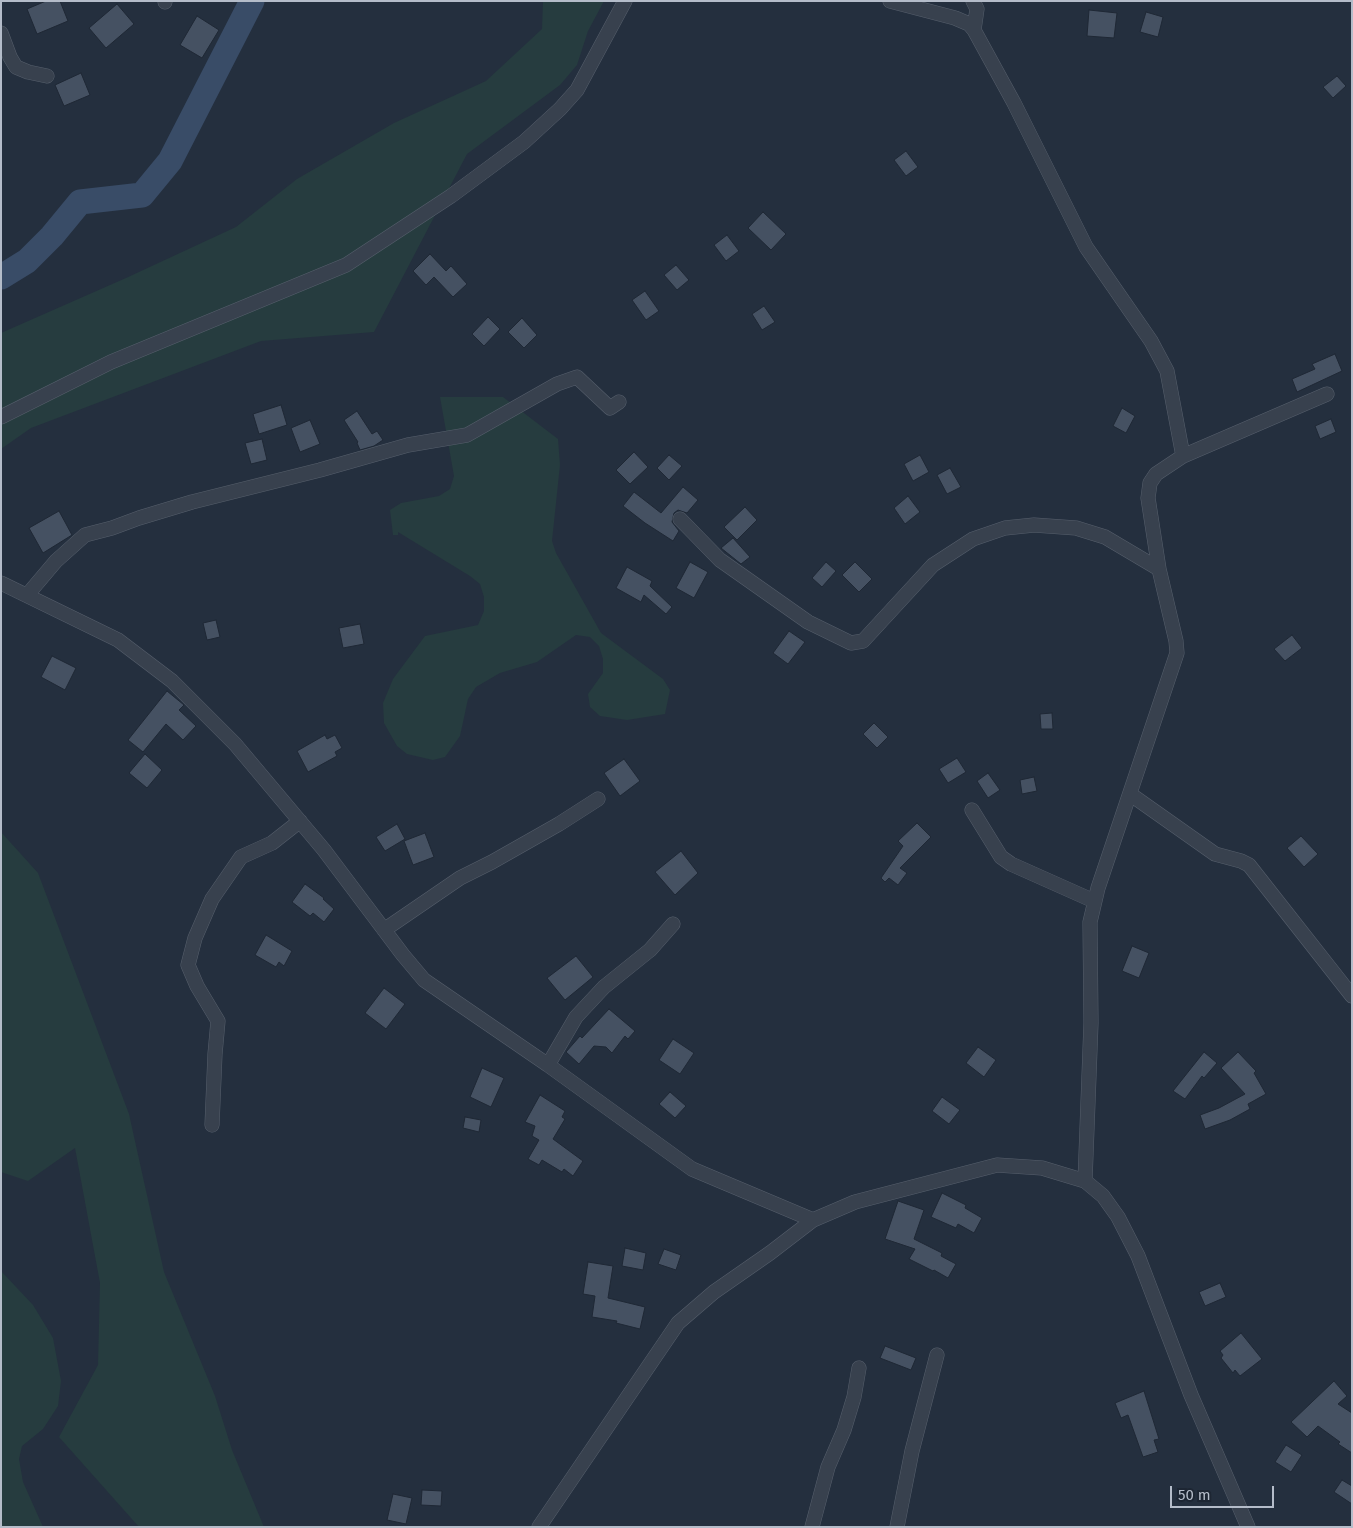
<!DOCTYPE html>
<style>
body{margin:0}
#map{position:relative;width:1353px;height:1528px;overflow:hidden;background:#242f3e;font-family:"Fira Sans",sans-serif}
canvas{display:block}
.frame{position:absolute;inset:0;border:2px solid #b4bcc9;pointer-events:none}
.scale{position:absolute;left:1170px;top:1486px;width:104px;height:22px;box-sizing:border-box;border:2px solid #b4bcc9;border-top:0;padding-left:6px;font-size:15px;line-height:18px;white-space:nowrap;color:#b4bcc9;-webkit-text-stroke:4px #1d2633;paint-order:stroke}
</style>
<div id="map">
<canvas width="1353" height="1528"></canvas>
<div class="frame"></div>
<div class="scale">50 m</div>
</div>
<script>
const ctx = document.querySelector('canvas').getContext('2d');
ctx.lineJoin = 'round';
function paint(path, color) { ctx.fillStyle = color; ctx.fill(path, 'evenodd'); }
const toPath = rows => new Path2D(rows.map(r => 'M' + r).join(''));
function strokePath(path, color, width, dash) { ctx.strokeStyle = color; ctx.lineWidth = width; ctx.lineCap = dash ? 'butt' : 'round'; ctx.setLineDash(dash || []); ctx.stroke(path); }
paint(toPath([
 [543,1,604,1,588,31,577,65,560,85,467,154,374,332,261,341,31,428,1,449,1,333,126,278,236,227,297,179,394,123,486,81,542,29],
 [440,397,503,397,558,439,560,465,552,541,556,553,601,633,663,679,670,690,665,714,627,720,600,716,590,707,588,694,603,673,603,659,599,646,590,637,576,635,537,662,500,673,476,687,468,699,460,736,445,757,433,760,407,754,397,746,384,723,383,703,393,679,425,636,478,625,484,611,484,597,480,584,470,576,398,532,398,535,393,535,390,510,401,503,439,496,450,489,454,476],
 [1,832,38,873,129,1114,164,1272,215,1396,232,1450,264,1527,139,1527,59,1437,98,1365,100,1283,75,1148,28,1181,1,1172],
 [1,1271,33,1305,53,1338,61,1381,58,1406,43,1429,22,1446,19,1459,23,1482,43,1527,1,1527]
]), '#263c3f');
strokePath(toPath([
 [1,277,27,261,52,236,80,202,142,195,170,161,252,1]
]), '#394c67', 25);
const building = toPath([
 [46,1,60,1,68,21,37,34,27,9,46,1],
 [117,4,134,24,106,48,89,28,117,4],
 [1089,10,1117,13,1114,38,1087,36,1089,10],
 [1146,12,1163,17,1158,37,1140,32,1146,12],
 [197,16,219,30,202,58,180,45,197,16],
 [81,73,90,95,64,106,55,85,81,73],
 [1337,76,1346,86,1333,98,1323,87,1337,76],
 [906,151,918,167,906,176,894,160,906,151],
 [763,212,786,234,771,250,748,228,763,212],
 [727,235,739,251,726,261,714,245,727,235],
 [430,254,446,271,451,266,467,284,453,297,434,277,426,285,413,271,430,254],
 [676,265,689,280,677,290,664,275,676,265],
 [645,291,659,311,646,320,632,300,645,291],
 [764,306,775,322,762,330,752,314,764,306],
 [488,317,500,329,484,346,472,334,488,317],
 [522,318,537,335,524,348,508,332,522,318],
 [1335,354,1342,371,1297,392,1292,379,1315,369,1312,364,1335,354],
 [281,405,287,425,259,434,253,414,281,405],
 [1122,408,1135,416,1126,433,1113,426,1122,408],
 [357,411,372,434,377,431,383,440,374,446,360,450,357,443,358,442,344,420,357,411],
 [1331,419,1336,432,1320,439,1315,426,1331,419],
 [310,420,320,444,300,452,291,428,310,420],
 [262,439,267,460,251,464,245,443,262,439],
 [634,452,648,467,630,484,616,470,634,452],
 [669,455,682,466,669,480,657,468,669,455],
 [920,455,929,472,913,481,904,464,920,455],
 [950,468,961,487,947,494,937,475,950,468],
 [683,487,698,500,687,513,678,510,674,513,672,522,679,531,673,541,645,523,623,506,634,492,661,513,683,487],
 [908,496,920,512,905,524,894,508,908,496],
 [745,507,757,520,737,540,724,527,745,507],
 [59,511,72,535,43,553,29,528,59,511],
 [733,538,750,557,741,564,721,548,733,538],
 [690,562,708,572,694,598,676,588,690,562],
 [826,562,836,571,822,587,812,578,826,562],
 [855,562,872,579,859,592,842,575,855,562],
 [627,567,652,581,650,586,672,607,666,614,644,595,641,602,616,588,627,567],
 [216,620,220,637,207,640,203,623,216,620],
 [360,624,364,644,343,648,339,628,360,624],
 [789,631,805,642,788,664,773,653,789,631],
 [1292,635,1302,648,1285,661,1274,649,1292,635],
 [52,656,76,668,65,690,41,677,52,656],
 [167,691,184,705,179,710,196,726,183,740,166,724,143,752,128,740,167,691],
 [1052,713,1053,729,1041,729,1040,714,1052,713],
 [874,723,888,737,877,748,863,734,874,723],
 [325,735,327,739,335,735,342,748,335,752,337,756,308,772,297,751,325,735],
 [145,754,162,770,147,788,129,773,145,754],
 [957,758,966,772,948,783,939,769,957,758],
 [624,759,640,781,620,796,604,773,624,759],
 [988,773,1000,790,988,798,977,781,988,773],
 [1034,777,1037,791,1022,794,1020,780,1034,777],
 [917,823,931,837,900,868,907,873,898,885,889,878,885,882,881,878,903,846,898,841,917,823],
 [397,824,405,839,385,851,376,837,397,824],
 [425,833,434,857,413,865,404,841,425,833],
 [1301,836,1318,854,1304,867,1287,848,1301,836],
 [681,851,698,873,675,895,655,872,681,851],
 [305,884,324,898,323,899,334,909,324,922,313,913,310,916,292,902,305,884],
 [266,935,292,951,284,966,279,962,276,967,255,955,266,935],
 [1132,946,1149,953,1139,978,1122,971,1132,946],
 [576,956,593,977,565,1000,547,978,576,956],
 [384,988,405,1004,386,1029,365,1013,384,988],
 [609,1009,635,1031,628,1039,625,1036,612,1053,606,1047,594,1046,579,1064,566,1052,580,1036,582,1038,609,1009],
 [673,1039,694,1053,680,1074,659,1060,673,1039],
 [978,1047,996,1060,984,1077,966,1063,978,1047],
 [1204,1052,1217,1063,1204,1078,1202,1076,1185,1099,1173,1091,1204,1052],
 [1238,1052,1256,1071,1254,1073,1266,1094,1248,1104,1250,1109,1230,1120,1205,1129,1200,1115,1219,1108,1245,1094,1221,1068,1238,1052],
 [482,1068,504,1078,491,1107,470,1097,482,1068],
 [670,1092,686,1106,675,1118,659,1104,670,1092],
 [540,1095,565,1111,562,1117,565,1119,553,1139,583,1161,573,1176,564,1169,562,1172,542,1160,539,1165,528,1159,539,1140,532,1136,535,1126,525,1122,540,1095],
 [942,1097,960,1110,949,1124,932,1111,942,1097],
 [465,1117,481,1120,479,1132,463,1128,465,1117],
 [942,1193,966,1205,965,1208,982,1218,974,1233,958,1224,956,1228,931,1217,942,1193],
 [898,1201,924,1210,914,1239,942,1253,941,1256,956,1264,948,1278,934,1270,933,1271,909,1259,915,1249,885,1239,898,1201],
 [625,1248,646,1253,643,1270,622,1266,625,1248],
 [664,1249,681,1255,676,1270,658,1264,664,1249],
 [588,1262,613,1266,608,1298,645,1307,640,1329,616,1323,617,1321,592,1317,595,1296,583,1294,588,1262],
 [1220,1283,1226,1297,1205,1306,1199,1292,1220,1283],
 [1241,1333,1262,1359,1240,1376,1235,1370,1233,1373,1221,1358,1223,1355,1220,1351,1241,1333],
 [885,1346,916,1358,911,1370,880,1358,885,1346],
 [1334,1381,1347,1396,1338,1404,1352,1413,1352,1453,1338,1444,1340,1442,1318,1426,1307,1437,1291,1422,1334,1381],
 [1144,1391,1159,1439,1154,1440,1158,1452,1143,1457,1128,1415,1121,1418,1115,1403,1144,1391],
 [1286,1445,1302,1455,1291,1472,1275,1462,1286,1445],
 [1342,1480,1352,1486,1352,1504,1334,1492,1342,1480],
 [422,1490,442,1491,441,1506,421,1505,422,1490],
 [393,1494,412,1498,406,1524,387,1520,393,1494]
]);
paint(building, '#455162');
strokePath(building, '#1f2835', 1);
const minor = toPath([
 [165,1,165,2],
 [890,1,955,18,969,24,974,30,1014,103,1086,247,1151,341,1167,371,1183,456],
 [973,1,977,9,974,30],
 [1,33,10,57,16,67,28,72,47,76],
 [1,417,111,362,346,265,451,196,524,142,560,109,577,90,625,1],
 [680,519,720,560,808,622,851,643,863,641,933,565,973,539,1005,528,1034,525,1076,528,1105,537,1159,569],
 [1,583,118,640,172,681,235,744,324,850,403,955,424,980,548,1065,692,1169,813,1220],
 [28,594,56,561,85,535,112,528,139,518,192,502,320,470,408,445,467,435,557,384,577,377,610,408,619,402],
 [1130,794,1215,854,1241,861,1249,865,1352,996],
 [972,810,1001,857,1011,864,1094,901],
 [384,930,460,878,492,862,559,824,598,799],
 [548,1065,576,1017,604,987,650,950,673,924],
 [212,1125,215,1054,218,1021,197,986,188,965,195,938,212,899,241,857,272,843,300,821],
 [1085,1181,1091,1023,1090,922,1098,888,1177,653,1176,641,1159,569,1148,498,1150,483,1156,474,1183,456,1327,394],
 [539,1527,678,1323,714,1292,770,1253,813,1220,855,1202,997,1165,1042,1168,1085,1181,1103,1196,1118,1217,1138,1256,1191,1395,1248,1527],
 [812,1527,828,1467,844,1430,854,1397,859,1368],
 [897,1527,912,1451,937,1355]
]);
strokePath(minor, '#565f6c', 15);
strokePath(minor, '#38414e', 14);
</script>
